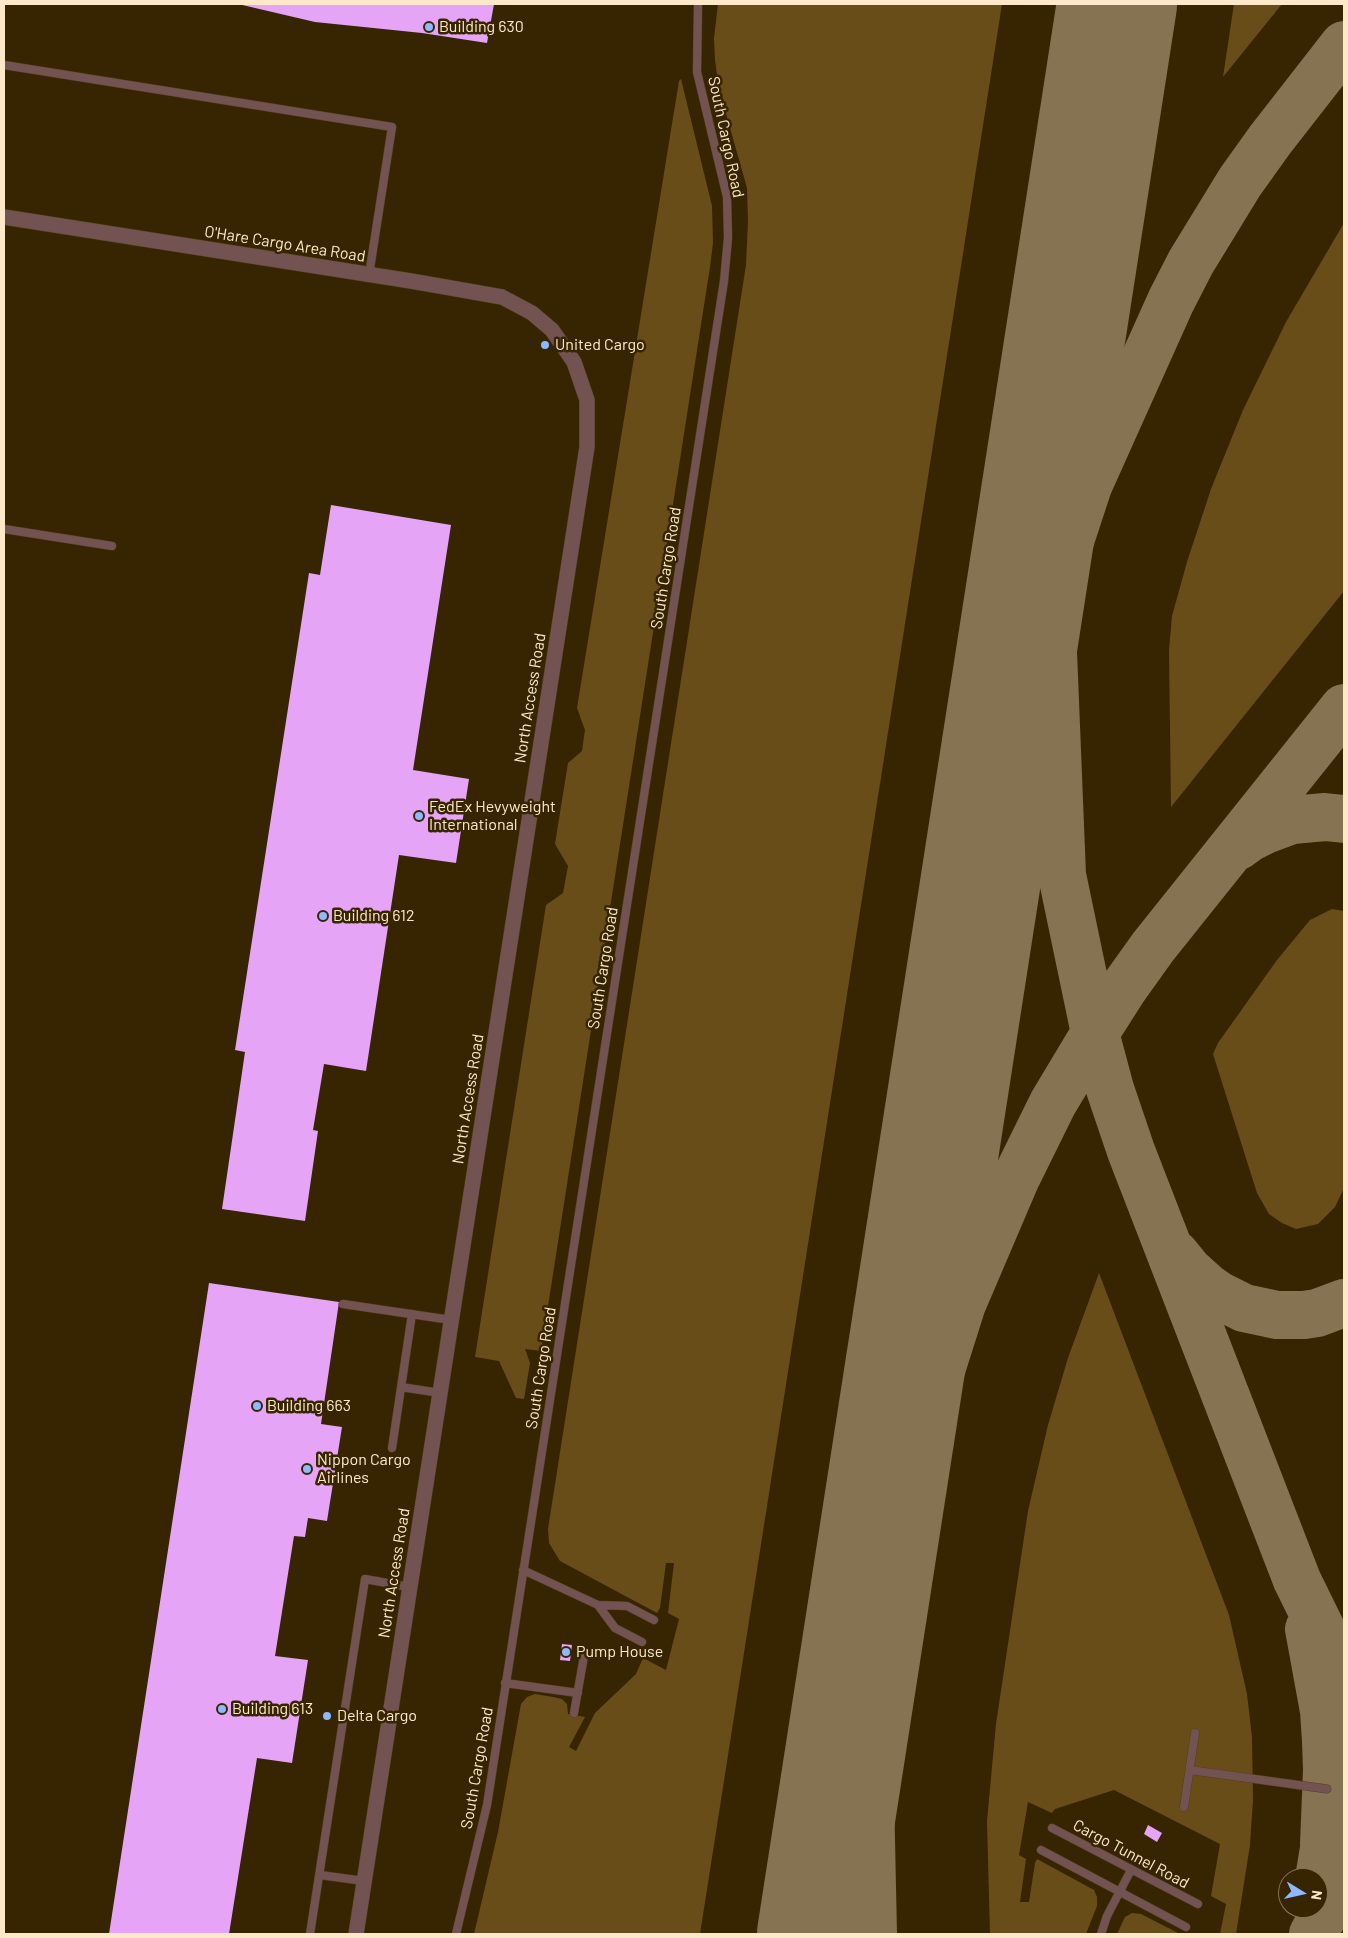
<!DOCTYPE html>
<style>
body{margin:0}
#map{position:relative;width:1348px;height:1938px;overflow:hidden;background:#372502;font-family:Barlow,sans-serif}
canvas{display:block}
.frame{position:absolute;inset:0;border:5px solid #fde9c9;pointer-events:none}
.north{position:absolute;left:1278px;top:1868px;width:50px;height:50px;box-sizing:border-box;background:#372502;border:1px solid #867352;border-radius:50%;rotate:99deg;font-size:14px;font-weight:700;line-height:20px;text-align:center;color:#fde9c9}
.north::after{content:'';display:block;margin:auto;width:18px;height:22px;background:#8eb9fc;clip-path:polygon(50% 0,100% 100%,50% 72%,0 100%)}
</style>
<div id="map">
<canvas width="1348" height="1938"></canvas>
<div class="frame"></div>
<div class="north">N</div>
</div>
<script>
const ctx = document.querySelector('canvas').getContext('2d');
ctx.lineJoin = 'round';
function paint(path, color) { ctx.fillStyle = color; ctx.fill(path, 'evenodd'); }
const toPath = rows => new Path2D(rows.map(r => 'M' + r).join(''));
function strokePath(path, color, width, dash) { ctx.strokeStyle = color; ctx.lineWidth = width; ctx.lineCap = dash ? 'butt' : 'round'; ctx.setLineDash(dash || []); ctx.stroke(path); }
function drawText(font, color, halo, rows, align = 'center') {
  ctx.font = font + ' Barlow,sans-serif'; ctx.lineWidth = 5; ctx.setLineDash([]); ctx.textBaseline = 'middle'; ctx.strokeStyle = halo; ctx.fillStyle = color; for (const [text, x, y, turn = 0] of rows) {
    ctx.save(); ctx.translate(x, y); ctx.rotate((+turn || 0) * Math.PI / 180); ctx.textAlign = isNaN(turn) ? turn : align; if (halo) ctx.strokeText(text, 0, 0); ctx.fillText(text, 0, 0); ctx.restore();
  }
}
paint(toPath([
 [718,4,1002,4,700,1934,474,1934,498,1832,521,1704,527,1697,535,1694,553,1697,562,1699,567,1704,568,1714,585,1717,569,1747,576,1751,595,1713,636,1674,643,1658,666,1670,679,1619,668,1613,674,1563,666,1563,660,1608,657,1613,560,1561,549,1543,548,1529,746,265,748,221,747,188,719,89,715,60,714,38],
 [1234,4,1282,4,1223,77],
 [681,79,712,206,713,243,710,267,541,1351,525,1349,530,1363,524,1399,516,1398,499,1361,475,1357,546,905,563,893,568,866,555,844,568,763,582,751,585,730,577,708,679,81],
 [1344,223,1344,591,1171,807,1169,650,1172,616,1187,562,1211,489,1243,410,1286,322],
 [1332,909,1344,911,1344,1188,1335,1207,1318,1224,1296,1229,1282,1223,1269,1214,1257,1193,1213,1054,1218,1043,1277,960,1310,920],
 [1099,1273,1229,1615,1247,1694,1252,1737,1253,1800,1250,1845,1236,1934,1220,1934,1226,1904,1211,1896,1220,1844,1114,1790,1055,1809,1052,1813,1028,1802,1019,1855,1026,1859,1020,1902,1029,1902,1035,1863,1037,1859,1094,1890,1097,1897,1097,1906,1086,1934,990,1934,987,1821,996,1724,1028,1511,1048,1425,1068,1358],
 [1132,1913,1141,1914,1180,1934,1117,1934,1125,1917]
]), '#694d19');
strokePath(toPath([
 [1080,251,1055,479,1051,602,1062,875,1095,1033,1110,1089,1131,1151,1297,1580,1322,1631,1344,1670],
 [1068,547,1088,486,1171,301,1191,262,1240,182,1270,140,1344,45],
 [1238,846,1249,838,1265,830,1292,820,1325,817,1344,819],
 [977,904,1038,657],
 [1175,1254,1188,1270,1208,1288,1218,1295,1244,1308,1277,1315,1304,1315,1317,1313,1344,1303],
 [1309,1629,1324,1711,1326,1741,1327,1770,1324,1844],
 [873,1730,870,1792,873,1934],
 [841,1779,909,1471,962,1304,1015,1180,1053,1103,1095,1033,1123,989,1153,947,1344,708],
 [1318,1885,1330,1812],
 [1313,1934,1326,1911,1344,1890]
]), '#867352', 48);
strokePath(toPath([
 [817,1934,1117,4]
]), '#867352', 120);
paint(toPath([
 [238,4,494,4,487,43,422,33,315,22],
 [331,505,451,525,413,770,469,779,456,863,399,855,366,1071,324,1064,313,1130,318,1131,305,1221,222,1209,245,1052,235,1050,309,573,320,575],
 [209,1283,339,1302,321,1424,342,1427,327,1521,308,1518,305,1537,294,1536,275,1656,308,1660,292,1763,257,1758,229,1934,109,1934],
 [562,1644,572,1645,570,1661,560,1660],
 [1148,1825,1162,1833,1157,1842,1144,1834]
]), '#e5a4f5');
const service = toPath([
 [4,65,392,127,369,275],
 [4,529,112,546],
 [343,1304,451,1320],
 [401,1387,440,1393],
 [392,1448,412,1314],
 [523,1570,598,1605,627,1606,654,1620],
 [598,1605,615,1628,642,1642],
 [505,1683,578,1693],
 [574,1713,584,1656],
 [1190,1770,1327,1789],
 [1184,1807,1195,1733],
 [1052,1828,1198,1904],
 [1041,1850,1186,1927],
 [320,1875,364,1881],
 [310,1934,365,1579,409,1587],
 [456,1934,487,1805,724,281,728,238,727,197,697,72,698,4],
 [1101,1934,1107,1916,1131,1870]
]);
const minor = toPath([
 [4,217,411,281,502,297,532,313,552,330,574,362,587,400,587,447,356,1934]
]);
strokePath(service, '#53401e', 9);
strokePath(minor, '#53401e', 16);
strokePath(service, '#725352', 8);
strokePath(minor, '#725352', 15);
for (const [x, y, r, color] of [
 [429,27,5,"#8eb9fc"],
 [545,345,5,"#8eb9fc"],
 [419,816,5,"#8eb9fc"],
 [323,916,5,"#8eb9fc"],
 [257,1406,5,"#8eb9fc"],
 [307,1469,5,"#8eb9fc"],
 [566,1652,5,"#8eb9fc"],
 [222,1709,5,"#8eb9fc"],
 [327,1716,5,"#8eb9fc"]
]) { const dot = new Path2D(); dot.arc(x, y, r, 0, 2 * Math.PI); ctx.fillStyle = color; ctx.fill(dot); strokePath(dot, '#372502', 2); }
drawText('16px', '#fde9c9', '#372502', [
 ["Building 630",439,27],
 ["United Cargo",555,345],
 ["FedEx Hevyweight",429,807],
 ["International",429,825],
 ["Building 612",333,916],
 ["Building 663",267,1406],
 ["Nippon Cargo",317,1460],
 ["Airlines",317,1478],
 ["Pump House",576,1652],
 ["Building 613",232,1709],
 ["Delta Cargo",337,1716]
], 'left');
drawText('16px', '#fde9c9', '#372502', [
 ["South Cargo Road",726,137,78],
 ["O'Hare Cargo Area Road",285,244,9],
 ["South Cargo Road",666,568,-81],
 ["North Access Road",530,698,-81],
 ["South Cargo Road",603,968,-81],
 ["North Access Road",468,1099,-81],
 ["South Cargo Road",541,1368,-81],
 ["North Access Road",394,1573,-81],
 ["South Cargo Road",477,1768,-80],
 ["Cargo Tunnel Road",1131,1854,28]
]);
</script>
